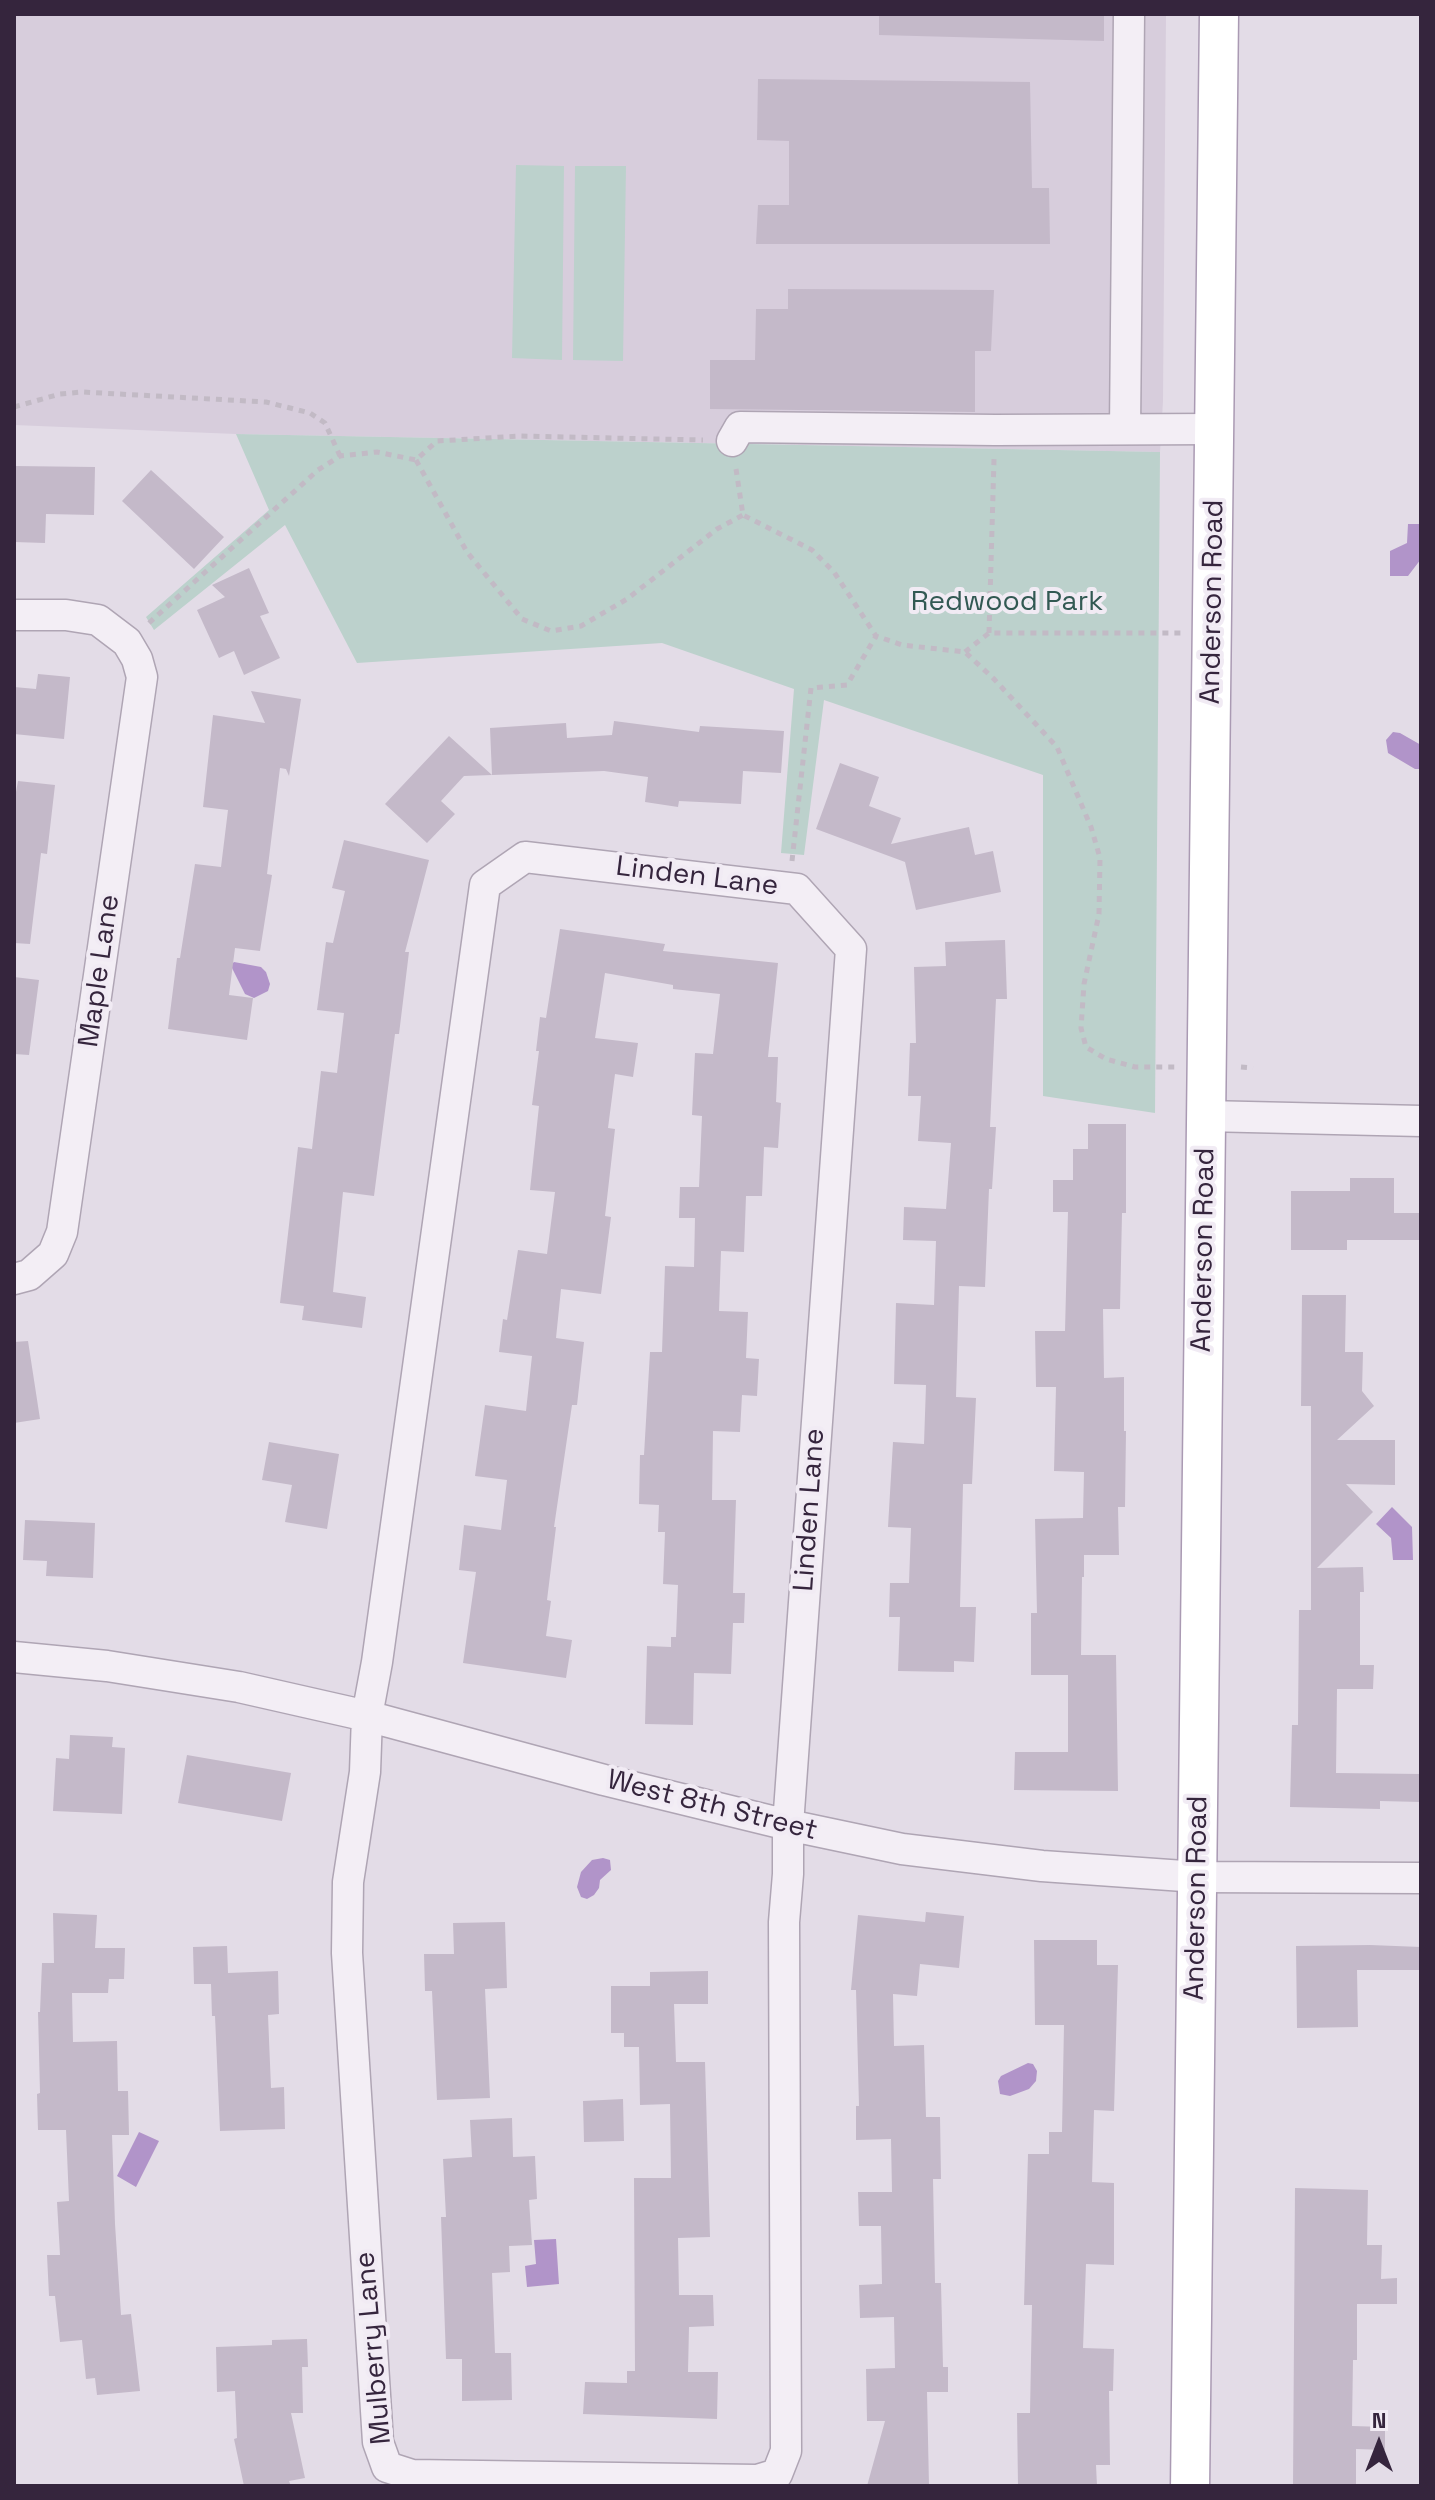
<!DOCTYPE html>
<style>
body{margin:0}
#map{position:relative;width:1435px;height:2500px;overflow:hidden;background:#e3dce7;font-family:"Space Grotesk",sans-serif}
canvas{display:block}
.frame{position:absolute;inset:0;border:16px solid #35253d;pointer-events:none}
.north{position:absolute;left:1339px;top:2404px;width:80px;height:80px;-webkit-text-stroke:6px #f1ebf4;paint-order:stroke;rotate:0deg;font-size:22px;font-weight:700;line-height:32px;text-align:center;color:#35253d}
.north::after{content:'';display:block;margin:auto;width:28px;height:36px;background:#35253d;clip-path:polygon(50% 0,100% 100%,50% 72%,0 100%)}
</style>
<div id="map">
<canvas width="1435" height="2500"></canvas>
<div class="frame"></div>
<div class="north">N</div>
</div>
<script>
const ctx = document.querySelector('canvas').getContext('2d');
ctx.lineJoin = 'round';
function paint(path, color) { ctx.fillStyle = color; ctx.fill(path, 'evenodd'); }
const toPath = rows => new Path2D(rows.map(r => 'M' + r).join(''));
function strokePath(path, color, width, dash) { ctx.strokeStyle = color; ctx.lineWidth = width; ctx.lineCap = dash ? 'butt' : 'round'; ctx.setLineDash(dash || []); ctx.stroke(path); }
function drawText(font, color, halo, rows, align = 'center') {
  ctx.font = font + ' "Space Grotesk",sans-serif'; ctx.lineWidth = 8; ctx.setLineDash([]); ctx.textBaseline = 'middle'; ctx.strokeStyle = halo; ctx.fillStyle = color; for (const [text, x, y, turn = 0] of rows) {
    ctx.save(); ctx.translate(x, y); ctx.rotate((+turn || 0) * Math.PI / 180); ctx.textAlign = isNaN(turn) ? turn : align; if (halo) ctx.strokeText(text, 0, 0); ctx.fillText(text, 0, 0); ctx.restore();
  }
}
paint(toPath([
 [14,14,1166,14,1163,401,1160,452,236,434,14,425]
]), '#d7cddc');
paint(toPath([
 [516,165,564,166,562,360,512,358],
 [575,166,626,166,623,361,573,360],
 [236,434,1160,452,1155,1113,1043,1096,1043,775,824,700,804,855,781,853,794,689,662,643,357,663,285,525,154,630,146,617,269,510]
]), '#bcd1cc');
paint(toPath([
 [1408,524,1421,524,1421,559,1408,576,1390,576,1390,551,1407,543],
 [1393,732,1400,733,1421,745,1421,769,1415,769,1388,753,1386,740],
 [234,962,261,967,266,972,270,984,268,991,254,998,245,994,232,968,232,964],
 [1392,1507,1412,1527,1413,1560,1393,1560,1391,1538,1376,1524],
 [603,1858,610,1860,611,1870,600,1880,599,1888,594,1895,587,1899,581,1897,577,1887,581,1872,592,1860],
 [1028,2063,1033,2064,1037,2071,1036,2081,1029,2089,1010,2096,1000,2094,998,2081,1001,2076],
 [139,2132,159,2141,136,2187,117,2176],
 [556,2239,559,2284,527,2287,525,2266,536,2264,534,2240]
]), '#b194c9');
paint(toPath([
 [879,14,1104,14,1104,41,879,35],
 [758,79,1030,82,1032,188,1049,188,1050,244,756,244,758,205,789,205,789,141,757,140],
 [788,289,994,290,991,351,975,351,975,412,710,409,710,360,755,360,756,309,788,309],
 [14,466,95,467,94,515,46,514,45,543,14,542],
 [151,470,224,537,194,569,122,501],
 [249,568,269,613,260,616,280,658,244,675,234,651,219,658,197,610,225,597,212,585],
 [38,674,70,677,64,739,14,734,14,687,36,689],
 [251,691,301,699,289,776,286,769,280,768,267,874,272,875,260,951,235,948,229,995,253,998,247,1040,168,1029,177,958,180,958,195,864,221,867,228,810,203,807,213,715,265,723],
 [614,721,699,732,700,726,784,731,781,773,743,771,741,804,679,801,678,807,645,802,648,777,604,771,464,776,441,801,455,814,427,843,385,804,449,736,492,775,490,728,566,723,567,738,612,735],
 [840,763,879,777,869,806,901,818,891,844,969,827,975,855,993,851,1001,892,916,910,905,862,816,829],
 [18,781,55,785,47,854,41,853,30,944,14,943,14,803],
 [344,840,429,860,405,952,409,952,399,1034,395,1034,374,1196,343,1192,333,1292,366,1297,362,1328,302,1320,304,1306,280,1303,298,1147,312,1149,321,1071,337,1073,344,1013,317,1010,326,942,333,943,345,891,332,888],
 [560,929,665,944,663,951,778,963,768,1057,778,1057,776,1102,781,1103,778,1148,764,1147,762,1196,746,1196,744,1252,721,1251,719,1311,748,1312,746,1358,759,1359,757,1396,742,1395,740,1432,713,1431,712,1500,736,1500,733,1593,745,1593,744,1623,733,1623,731,1674,694,1673,693,1725,645,1724,647,1646,671,1647,671,1637,676,1637,678,1585,663,1584,665,1532,658,1532,659,1505,639,1504,640,1455,644,1455,650,1352,662,1352,665,1266,694,1267,695,1218,679,1218,680,1187,699,1187,702,1116,692,1115,695,1053,713,1054,720,994,673,989,673,985,605,973,595,1038,638,1043,633,1077,615,1074,608,1128,615,1129,605,1216,611,1217,601,1294,561,1289,556,1338,584,1342,577,1405,572,1405,554,1527,556,1527,547,1600,551,1601,546,1636,572,1640,566,1678,463,1663,476,1572,459,1570,464,1525,501,1530,507,1480,475,1476,485,1405,526,1411,532,1356,499,1352,503,1319,507,1320,518,1250,547,1254,555,1192,530,1190,539,1106,532,1105,539,1051,536,1051,540,1017,546,1018],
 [1005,940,1007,999,996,999,990,1127,996,1127,992,1189,989,1189,985,1287,959,1286,956,1397,976,1398,972,1484,963,1484,960,1607,976,1607,974,1662,954,1661,954,1672,898,1671,900,1617,889,1617,890,1583,909,1583,911,1528,888,1527,893,1442,924,1444,926,1385,894,1384,896,1303,934,1305,936,1241,903,1240,904,1207,946,1209,951,1143,918,1141,921,1096,908,1096,910,1043,916,1043,914,967,946,966,945,942],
 [14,977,39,980,29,1055,14,1054],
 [1088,1124,1126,1124,1126,1213,1122,1213,1120,1309,1103,1309,1104,1378,1124,1377,1124,1431,1126,1431,1125,1507,1118,1507,1119,1555,1084,1555,1084,1577,1082,1577,1081,1655,1116,1655,1118,1791,1014,1790,1015,1752,1068,1752,1068,1675,1031,1675,1031,1613,1037,1613,1035,1519,1083,1518,1084,1472,1054,1471,1056,1387,1036,1387,1035,1331,1065,1331,1068,1212,1053,1212,1053,1180,1073,1180,1073,1149,1088,1149],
 [1350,1178,1394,1178,1394,1213,1421,1213,1421,1240,1347,1240,1347,1250,1291,1250,1291,1191,1350,1191],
 [1302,1295,1346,1295,1345,1352,1363,1352,1362,1391,1374,1406,1337,1440,1395,1440,1395,1485,1346,1484,1373,1512,1317,1568,1363,1567,1364,1592,1360,1592,1360,1665,1374,1665,1373,1689,1337,1689,1336,1773,1421,1774,1421,1802,1380,1801,1380,1809,1290,1807,1292,1725,1298,1725,1299,1610,1311,1610,1311,1406,1301,1406],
 [28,1341,40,1419,14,1423,14,1342],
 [269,1442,339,1454,327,1529,285,1522,292,1485,262,1480],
 [25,1520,95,1523,93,1578,46,1576,47,1561,23,1560],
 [70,1735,113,1737,112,1747,125,1748,122,1814,53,1811,56,1758,69,1759],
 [187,1755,291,1773,282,1821,178,1803],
 [926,1912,964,1916,959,1968,920,1964,917,1996,893,1994,894,2046,924,2045,926,2117,940,2117,941,2179,933,2179,935,2283,941,2283,943,2367,948,2367,948,2392,927,2392,929,2486,867,2486,885,2421,867,2421,866,2369,895,2368,894,2317,860,2318,859,2285,882,2284,881,2226,859,2226,858,2192,892,2192,891,2139,856,2140,856,2106,859,2106,856,1990,851,1990,858,1915,925,1922],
 [53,1913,97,1915,95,1948,125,1948,124,1979,109,1979,108,1993,72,1993,73,2042,117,2041,118,2091,128,2091,129,2135,112,2135,115,2224,121,2315,131,2314,140,2391,97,2395,95,2378,86,2379,82,2340,60,2342,55,2296,49,2296,47,2255,60,2255,57,2202,69,2201,66,2130,38,2130,37,2094,40,2093,38,2012,40,2012,42,1963,54,1963],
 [505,1922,507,1988,485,1989,490,2098,437,2100,432,1991,425,1991,424,1954,454,1954,453,1923],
 [1034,1940,1097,1940,1097,1965,1118,1965,1114,2111,1094,2110,1092,2182,1114,2183,1114,2265,1086,2264,1083,2348,1114,2349,1113,2391,1109,2391,1110,2465,1096,2465,1097,2486,1018,2486,1017,2413,1030,2413,1032,2305,1024,2305,1028,2154,1049,2154,1049,2132,1062,2132,1064,2025,1035,2025],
 [1370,1945,1421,1947,1421,1970,1357,1970,1358,2027,1297,2028,1296,1946],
 [227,1946,228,1973,278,1971,279,2014,268,2015,271,2088,284,2087,285,2129,220,2131,215,2016,212,2016,211,1984,194,1984,193,1947],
 [708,1971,708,2004,674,2004,676,2062,705,2062,710,2237,678,2238,679,2295,713,2295,714,2326,689,2327,688,2372,718,2372,717,2419,583,2414,585,2382,627,2383,627,2371,635,2371,634,2178,671,2178,670,2104,640,2105,639,2047,624,2047,624,2033,611,2033,611,1986,650,1986,650,1972],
 [623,2099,624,2141,584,2142,583,2101],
 [512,2118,513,2157,535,2156,537,2199,529,2200,532,2245,509,2246,510,2272,492,2273,495,2353,511,2353,512,2400,462,2401,462,2359,446,2359,441,2217,446,2217,443,2159,472,2157,470,2120],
 [1295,2188,1368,2190,1367,2245,1382,2245,1381,2279,1397,2278,1397,2304,1357,2304,1357,2360,1353,2360,1352,2426,1385,2427,1385,2450,1356,2449,1356,2486,1293,2486],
 [307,2339,308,2367,302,2367,303,2413,291,2413,305,2478,289,2481,291,2486,244,2486,234,2439,237,2438,235,2391,217,2392,216,2347,272,2345,272,2340]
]), '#c4b9c9');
const minor = toPath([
 [1125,429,1129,14],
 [732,441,740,427,995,430,1215,429],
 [14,615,66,615,98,620,127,642,137,659,142,677,62,1232,53,1254,29,1275,14,1279],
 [525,857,797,889,851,949,788,1825,788,1874,784,1922,786,2451,777,2474,757,2480,412,2475,387,2467,378,2442,347,1953,348,1882,365,1772,367,1716,377,1662,485,885,525,857],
 [1205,1116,1421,1121],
 [14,1657,107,1666,239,1687,367,1716,604,1780,788,1825,902,1849,1042,1866,1198,1877,1421,1878]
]);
const major = toPath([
 [1190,2486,1219,14]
]);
strokePath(minor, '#afa5b4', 33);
strokePath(major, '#aa9ab3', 41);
strokePath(toPath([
 [14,407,60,394,82,392,266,402,310,413,325,423,340,456],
 [416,460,467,552,522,619,551,631,581,626,627,599,717,529,743,515],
 [736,469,743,515,812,550,834,572,876,636,902,645,965,652,993,678,1057,747,1091,827,1100,858,1099,914,1084,984,1081,1028,1086,1047,1106,1059,1135,1067,1175,1067],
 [149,623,318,470,340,456,377,452,416,460,437,441,520,436,703,440],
 [989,633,994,459],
 [965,652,989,633,1181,633],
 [792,861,811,688,847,685,876,636],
 [1241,1067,1253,1068]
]), '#c2bac5', 5, [6, 6]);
strokePath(minor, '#f3eef5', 30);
strokePath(major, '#fff', 38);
drawText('28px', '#325953', '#f1ebf4', [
 ["Redwood Park",1007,602]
]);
drawText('28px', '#35253d', '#f1ebf4', [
 ["Anderson Road",1213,602,-89],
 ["Linden Lane",697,877,7],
 ["Maple Lane",100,971,-82],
 ["Anderson Road",1204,1250,-89],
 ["Linden Lane",810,1510,-86],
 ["West 8th Street",712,1806,14],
 ["Anderson Road",1197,1898,-89],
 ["Mulberry Lane",374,2348,-95]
]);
</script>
